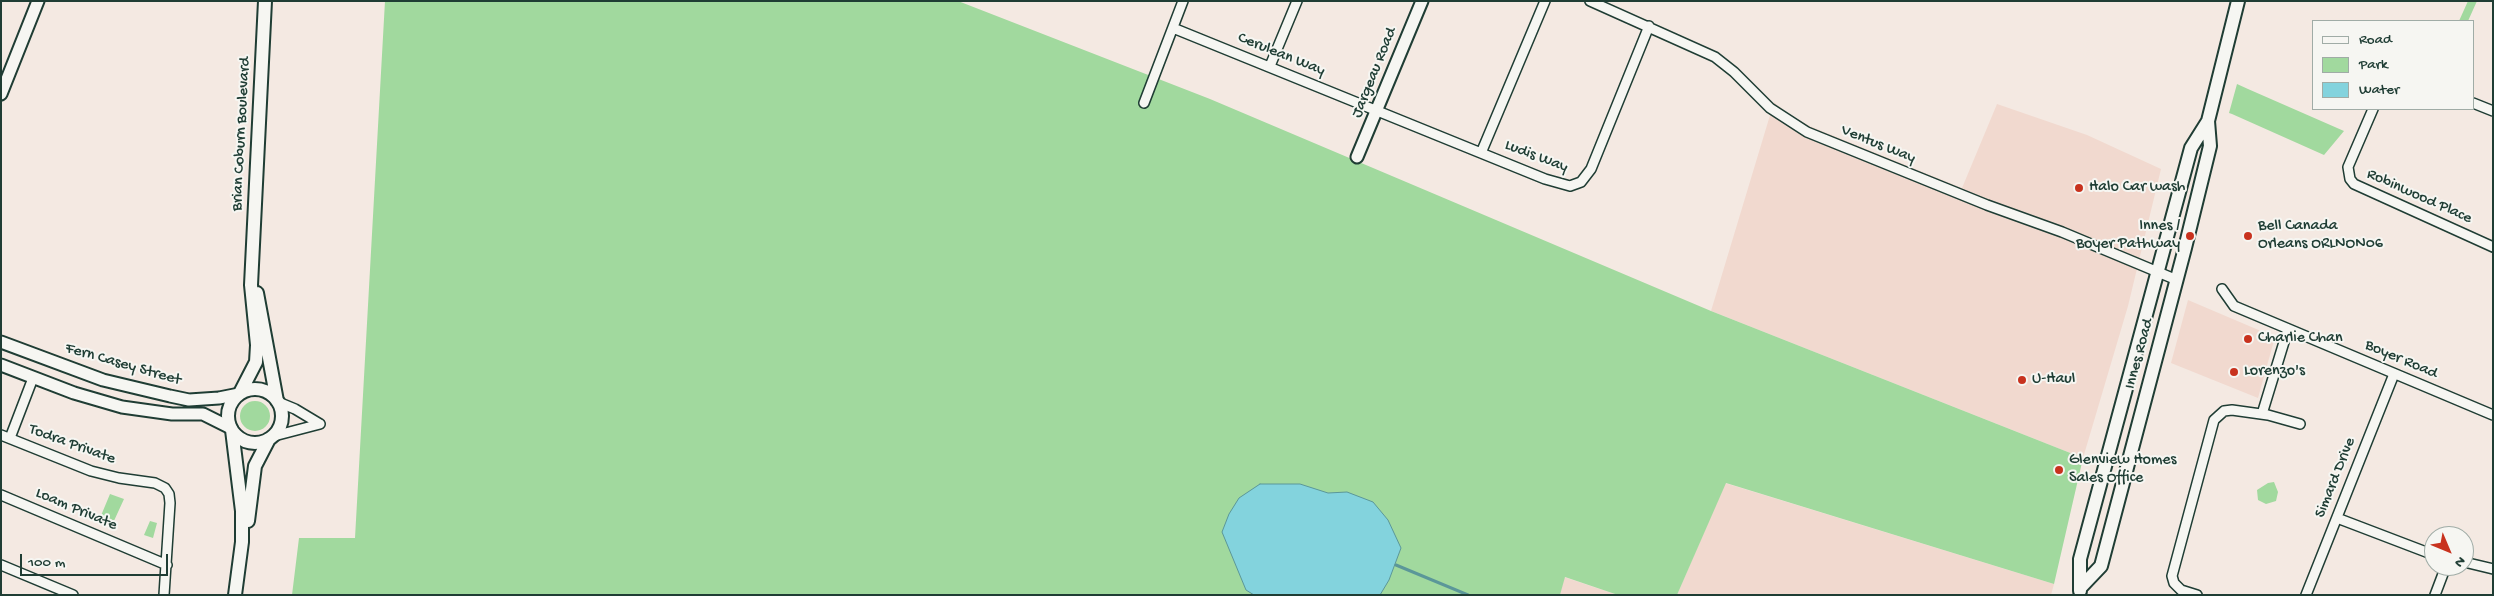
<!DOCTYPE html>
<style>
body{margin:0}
#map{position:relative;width:2494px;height:596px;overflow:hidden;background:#f4e9e2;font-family:"Gochi Hand",sans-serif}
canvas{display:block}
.frame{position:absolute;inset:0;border:2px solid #1f3d34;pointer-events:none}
.legend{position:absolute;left:2312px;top:20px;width:162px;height:90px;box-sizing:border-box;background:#f6f6f2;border:1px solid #a0aca6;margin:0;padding:6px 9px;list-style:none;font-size:15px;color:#1f3d34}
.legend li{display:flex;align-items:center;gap:10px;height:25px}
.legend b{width:25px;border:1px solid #a0aca6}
.north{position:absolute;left:2424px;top:526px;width:50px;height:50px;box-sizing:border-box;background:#f6f6f2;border:1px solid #a0aca6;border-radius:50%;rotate:135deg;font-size:14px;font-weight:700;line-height:20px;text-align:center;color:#1f3d34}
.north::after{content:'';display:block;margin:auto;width:18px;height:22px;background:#c8321e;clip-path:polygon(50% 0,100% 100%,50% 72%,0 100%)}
.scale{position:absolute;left:20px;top:554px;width:148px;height:22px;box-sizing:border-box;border:2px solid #1f3d34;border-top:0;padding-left:6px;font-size:15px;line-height:18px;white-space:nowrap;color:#1f3d34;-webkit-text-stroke:4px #f6f6f2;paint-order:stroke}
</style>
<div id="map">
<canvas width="2494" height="596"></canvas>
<div class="frame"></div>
<ul class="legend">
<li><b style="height:6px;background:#f6f6f2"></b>Road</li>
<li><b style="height:14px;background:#a1d99e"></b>Park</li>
<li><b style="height:14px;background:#83d3dd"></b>Water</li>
</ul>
<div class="north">N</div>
<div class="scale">100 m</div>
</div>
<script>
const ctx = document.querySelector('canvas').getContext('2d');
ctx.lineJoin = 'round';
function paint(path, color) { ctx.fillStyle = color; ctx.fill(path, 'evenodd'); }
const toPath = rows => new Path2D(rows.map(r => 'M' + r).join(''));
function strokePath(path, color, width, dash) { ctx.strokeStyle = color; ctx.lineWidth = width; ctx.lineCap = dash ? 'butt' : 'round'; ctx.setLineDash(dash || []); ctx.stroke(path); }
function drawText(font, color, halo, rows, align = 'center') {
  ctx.font = font + ' "Gochi Hand",sans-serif'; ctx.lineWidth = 4; ctx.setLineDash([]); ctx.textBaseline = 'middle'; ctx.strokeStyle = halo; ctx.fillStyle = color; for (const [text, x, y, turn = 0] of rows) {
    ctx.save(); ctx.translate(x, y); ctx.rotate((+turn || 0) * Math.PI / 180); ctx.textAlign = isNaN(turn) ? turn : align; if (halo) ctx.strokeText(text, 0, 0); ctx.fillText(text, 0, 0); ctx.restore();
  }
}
paint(toPath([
 [1774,102,1788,114,1812,127,1962,188,1997,104,2087,135,2161,169,2128,306,2083,458,1711,311],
 [2188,300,2275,337,2258,398,2171,363],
 [1725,483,2054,584,2051,595,1677,595],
 [1564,577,1618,595,1560,595]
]), '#f1d9cf');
paint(toPath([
 [385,1,958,1,1210,99,1711,311,2083,458,2054,584,1726,483,1677,595,1618,595,1565,577,1560,595,292,595,299,538,355,538],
 [2468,1,2477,1,2468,21,2459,21],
 [2237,84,2248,89,2344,131,2324,155,2232,114,2229,113],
 '240 416a15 15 0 1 1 30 0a15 15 0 1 1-30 0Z',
 [2274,482,2278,492,2276,501,2266,504,2258,500,2257,490,2268,483],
 [110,494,124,499,113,523,100,518],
 [150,521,157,523,153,538,144,535]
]), '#a1d99e');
const water = toPath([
 [1260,484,1300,484,1328,493,1347,492,1373,502,1388,520,1401,548,1389,580,1380,595,1254,595,1246,590,1222,532,1229,514,1239,498,1260,484]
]);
paint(water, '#83d3dd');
strokePath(water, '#5b9799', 1);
strokePath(toPath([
 [1396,565,1468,595]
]), '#5b9799', 3);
const minor = toPath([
 [1590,1,1715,57,1734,72,1770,108,1807,132,1987,205,2062,232,2177,280],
 [1173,28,1545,179,1570,186,1581,182,1591,169,1649,26],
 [1270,66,1297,1],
 [1144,103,1183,1],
 [2473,103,2493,111],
 [2373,109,2348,167,2350,179,2354,184,2493,247],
 [1481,153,1545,1],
 [2222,289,2234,306,2493,415],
 [278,402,295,409,320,424],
 [2262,414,2288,329],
 [1,435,91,471,119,478,155,483,165,488,169,494,170,503,164,595],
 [274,436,320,424],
 [10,438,33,378],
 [1,495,167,565],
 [2337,518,2434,555],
 [2464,562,2493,569],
 [1,565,73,595],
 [2197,595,2181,590,2174,583,2172,576,2214,420,2224,411,2232,410,2268,415,2300,424],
 [2306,595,2394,374],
 [2435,595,2446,566]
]);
const tertiary = toPath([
 [1,94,38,1],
 [1357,157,1422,1],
 [1,342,103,380,170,396,189,400,219,398,239,394],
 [1,365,74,393,122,407,172,414,203,414,231,428]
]);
const secondary = toPath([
 [257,293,277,401],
 '228 416a27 27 0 1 1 54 0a27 27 0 1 1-54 0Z',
 [240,393,256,362,257,345,251,285,265,1],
 [232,430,242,511,242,542,235,595],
 [248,521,255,466,269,439],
 [2081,587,2101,566,2185,248,2210,146,2208,121,2238,1],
 [2080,591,2080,559,2191,148,2208,121]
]);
strokePath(minor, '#1f3d34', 12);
strokePath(tertiary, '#1f3d34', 15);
strokePath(secondary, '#1f3d34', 16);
strokePath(minor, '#f6f6f2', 9);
strokePath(tertiary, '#f6f6f2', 11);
strokePath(secondary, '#f6f6f2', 12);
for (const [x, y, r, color] of [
 [2079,188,5,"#c8321e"],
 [2190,236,5,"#c8321e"],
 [2248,236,5,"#c8321e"],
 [2248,339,5,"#c8321e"],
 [2234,372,5,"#c8321e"],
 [2022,380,5,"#c8321e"],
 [2059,470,5,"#c8321e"]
]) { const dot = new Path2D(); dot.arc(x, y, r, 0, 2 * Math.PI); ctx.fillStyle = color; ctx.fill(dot); strokePath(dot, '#f6f6f2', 2); }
drawText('16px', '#1f3d34', '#f6f6f2', [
 ["Cerulean Way",1281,55,22],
 ["Jargeau Road",1375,73,-68],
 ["Brian Coburn Boulevard",242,134,-87],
 ["Ventus Way",1878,145,22],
 ["Ludis Way",1536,157,21],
 ["Robinwood Place",2419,197,24],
 ["Innes Road",2140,354,-75],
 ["Boyer Road",2401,360,23],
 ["Fern Casey Street",123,365,16],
 ["Todra Private",72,445,20],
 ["Simard Drive",2336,478,-68],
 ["Loam Private",76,510,23]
]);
drawText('16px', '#1f3d34', '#f6f6f2', [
 ["Halo Car wash",2089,188],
 ["Innes /",2180,227,"right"],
 ["Boyer Pathway",2180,245,"right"],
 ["Bell Canada",2258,227],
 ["Orleans ORLNON06",2258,245],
 ["Charlie Chan",2258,339],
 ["Lorenzo's",2244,372],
 ["U-Haul",2032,380],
 ["Glenview Homes",2069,461],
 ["Sales Office",2069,479]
], 'left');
</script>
